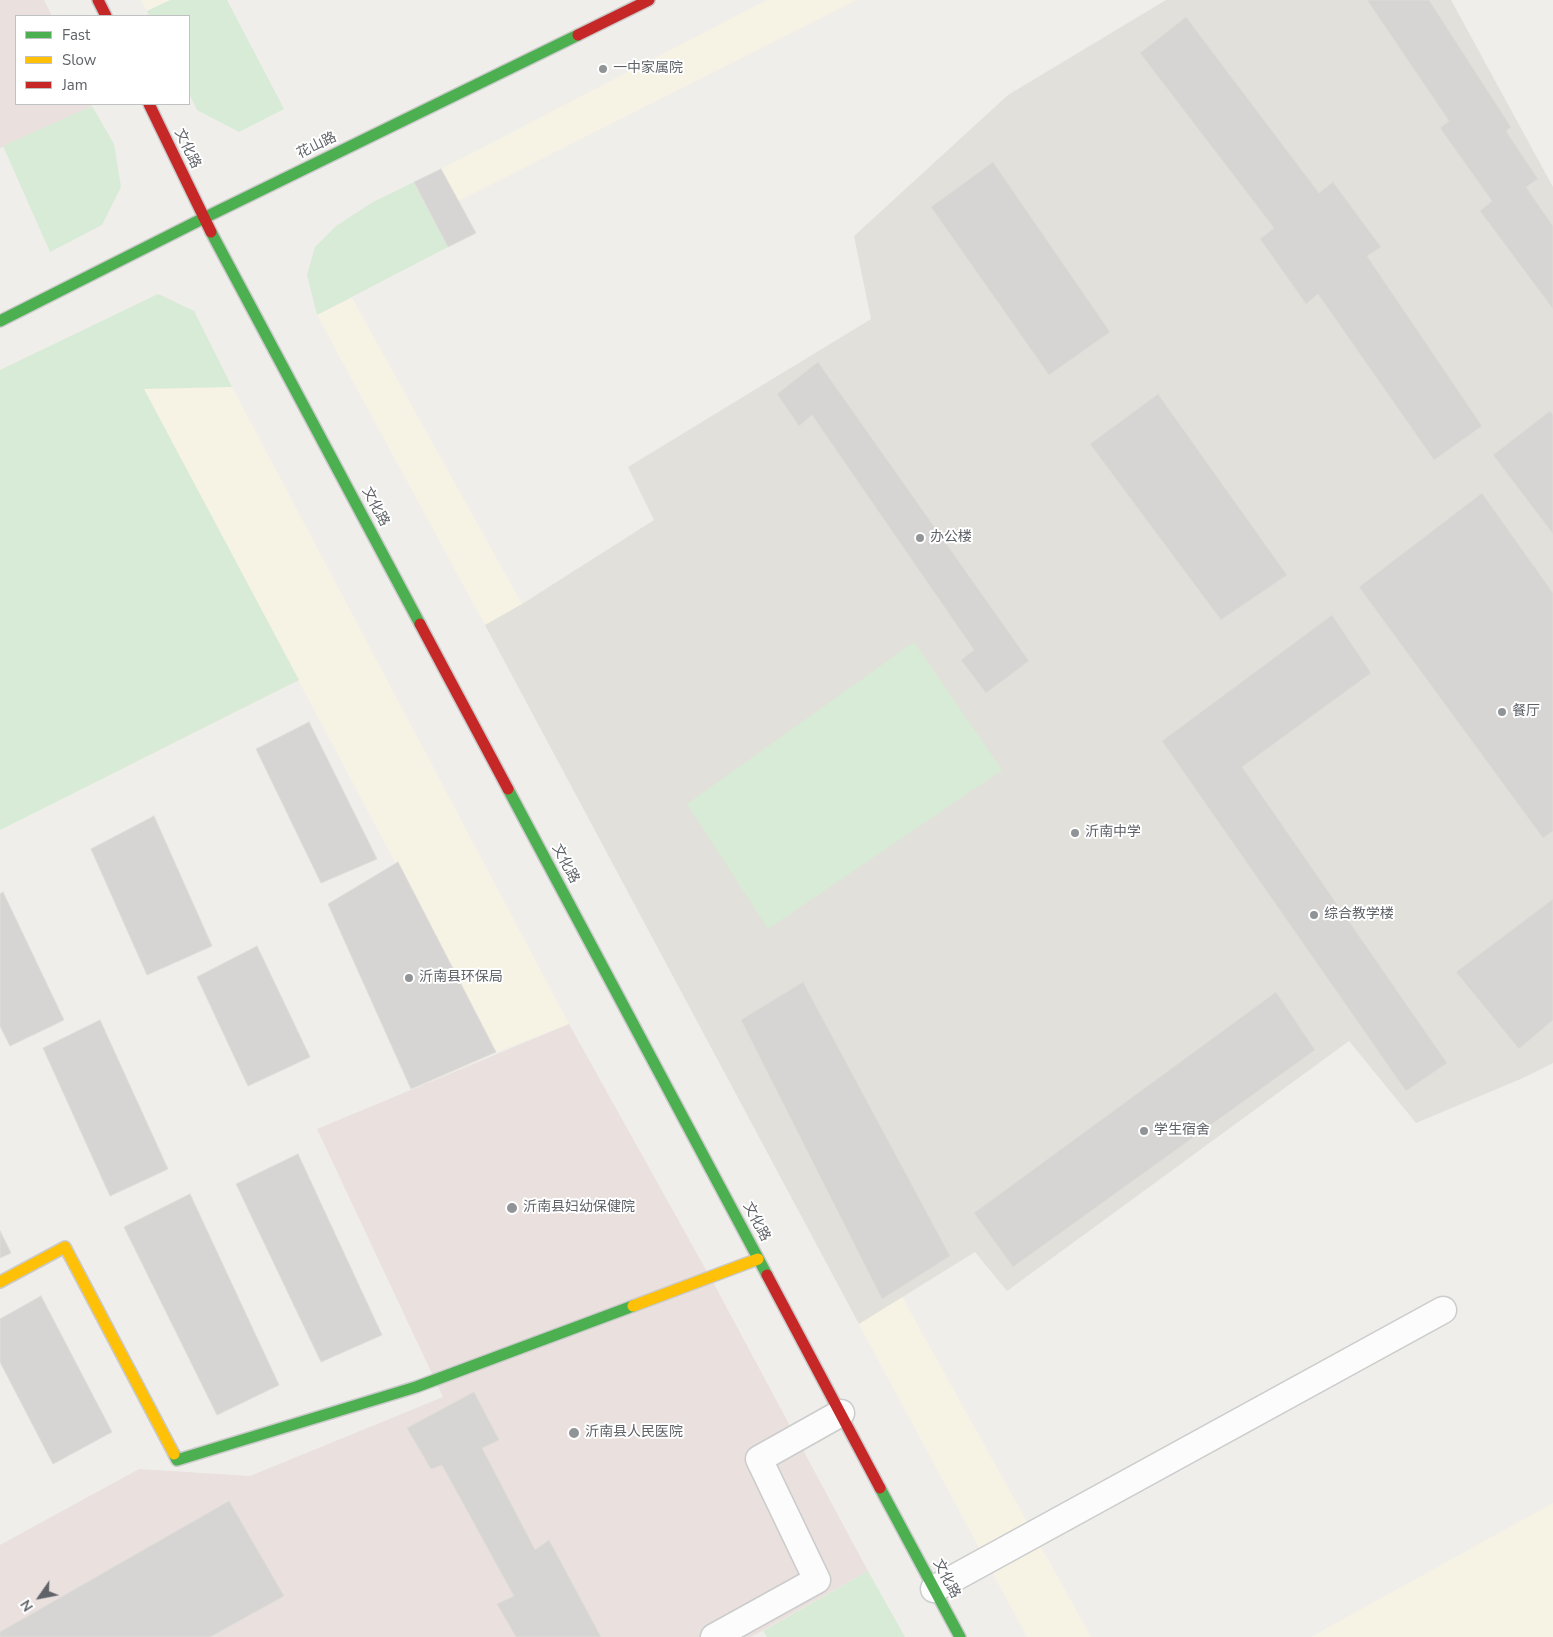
<!DOCTYPE html>
<meta charset="utf-8">
<style>
body{margin:0}
#map{position:relative;width:1553px;height:1637px;overflow:hidden;background:#efeeea;font-family:"Nunito Sans",sans-serif}
canvas{display:block}
.legend{position:absolute;left:15px;top:15px;width:175px;height:90px;box-sizing:border-box;background:#fff;border:1px solid #bfc1c3;margin:0;padding:6px 9px;list-style:none;font-size:15px;color:#5f6368}
.legend li{display:flex;align-items:center;gap:10px;height:25px}
.legend b{width:25px;border:1px solid #bfc1c3}
.north{position:absolute;left:15px;top:1572px;width:50px;height:50px;-webkit-text-stroke:4px #fff;paint-order:stroke;rotate:237deg;font-size:14px;font-weight:700;line-height:20px;text-align:center;color:#5f6368}
.north::after{content:'';display:block;margin:auto;width:18px;height:22px;background:#5f6368;clip-path:polygon(50% 0,100% 100%,50% 72%,0 100%)}
</style>
<div id="map">
<canvas width="1553" height="1637"></canvas>
<ul class="legend">
<li><b style="height:6px;background:#4caf50"></b>Fast</li>
<li><b style="height:6px;background:#ffc107"></b>Slow</li>
<li><b style="height:6px;background:#c62828"></b>Jam</li>
</ul>
<div class="north">N</div>
</div>
<script>
const ctx = document.querySelector('canvas').getContext('2d');
ctx.lineJoin = 'round';
function paint(path, color) { ctx.fillStyle = color; ctx.fill(path, 'evenodd'); }
const toPath = rows => new Path2D(rows.map(r => 'M' + r).join(''));
function strokePath(path, color, width, dash) { ctx.strokeStyle = color; ctx.lineWidth = width; ctx.lineCap = dash ? 'butt' : 'round'; ctx.setLineDash(dash || []); ctx.stroke(path); }
function drawText(font, color, halo, rows, align = 'center') {
  ctx.font = font + ' "Nunito Sans","Noto Sans SC",sans-serif'; ctx.lineWidth = 4; ctx.setLineDash([]); ctx.textBaseline = 'middle'; ctx.strokeStyle = halo; ctx.fillStyle = color; for (const [text, x, y, turn = 0] of rows) {
    ctx.save(); ctx.translate(x, y); ctx.rotate((+turn || 0) * Math.PI / 180); ctx.textAlign = isNaN(turn) ? turn : align; if (halo) ctx.strokeText(text, 0, 0); ctx.fillText(text, 0, 0); ctx.restore();
  }
}
paint(toPath([
 [141,0,170,0,147,11],
 [767,0,856,0,458,201,441,169],
 [352,298,522,604,485,625,317,315],
 [232,387,569,1024,496,1052,143,388],
 [902,1297,1091,1637,1027,1637,859,1324],
 [1553,1503,1553,1637,1311,1637]
]), '#f7f3e4');
paint(toPath([
 [1166,0,1451,0,1553,187,1553,1063,1523,1078,1416,1123,1349,1041,1007,1291,975,1252,859,1324,485,625,522,604,654,520,628,467,871,319,854,236,1008,95]
]), '#e2e0da');
paint(toPath([
 [0,0,44,0,52,16,16,16,16,104,91,104,92,106,0,148],
 [569,1024,715,1286,868,1571,751,1637,0,1637,0,1545,139,1469,250,1476,443,1397,317,1129]
]), '#eae0de');
paint(toPath([
 [170,0,227,0,284,109,239,132,197,110,189,93,189,16,149,16,147,11],
 [92,106,114,144,121,187,102,225,50,252,3,146],
 [414,182,448,247,317,315,307,275,315,247,336,226,373,202],
 [158,294,194,311,232,387,144,389,299,680,0,830,0,370],
 [914,642,1002,770,768,929,687,804],
 [868,1571,905,1637,767,1637,763,1631]
]), '#d8ebd6');
const building = toPath([
 [1367,0,1429,0,1511,127,1506,131,1538,179,1526,187,1553,226,1553,309,1480,211,1492,201,1440,128,1449,121,1367,0],
 [1186,17,1319,193,1333,182,1381,247,1367,256,1482,426,1434,460,1318,294,1306,304,1260,239,1274,228,1140,53,1186,17],
 [993,162,1110,332,1049,375,931,207,993,162],
 [441,169,476,233,448,247,414,182,441,169],
 [818,362,1029,661,986,693,961,660,974,650,812,415,799,426,777,394,818,362],
 [1158,394,1287,575,1221,620,1090,444,1158,394],
 [1550,411,1553,415,1553,534,1493,455,1550,411],
 [1482,493,1553,593,1553,831,1543,838,1359,587,1482,493],
 [1332,615,1371,673,1242,767,1447,1063,1406,1091,1162,741,1332,615],
 [309,722,377,859,321,883,256,749,309,722],
 [154,816,212,946,147,975,91,849,154,816],
 [398,862,496,1052,411,1089,328,904,398,862],
 [3,892,64,1020,10,1046,0,1026,0,894,3,892],
 [1553,899,1553,1020,1519,1049,1456,972,1553,899],
 [257,946,310,1057,248,1086,197,977,257,946],
 [803,982,950,1256,882,1299,741,1020,803,982],
 [1276,992,1315,1050,1013,1267,974,1213,1276,992],
 [100,1020,168,1169,110,1196,43,1048,100,1020],
 [298,1154,382,1335,321,1362,236,1184,298,1154],
 [190,1194,279,1385,217,1415,124,1227,190,1194],
 [0,1231,11,1253,0,1258,0,1231],
 [41,1296,112,1432,53,1464,0,1362,0,1319,41,1296],
 [474,1392,499,1440,482,1448,535,1550,549,1540,601,1637,516,1637,497,1604,514,1596,442,1465,431,1469,407,1428,474,1392],
 [229,1501,284,1596,210,1637,0,1637,0,1632,229,1501]
]);
paint(building, '#d6d5d3');
strokePath(building, '#deddd9', 1);
const street = toPath([
 [934,1589,1443,1310],
 [714,1637,817,1580,759,1459,841,1413]
]);
const fast = toPath([
 [211,232,420,624],
 [0,321,204,218,578,35],
 [508,789,767,1275],
 [174,1454,177,1460,416,1387,633,1306],
 [880,1488,960,1637]
]);
const slow = toPath([
 [0,1282,65,1247,174,1454],
 [633,1306,758,1259]
]);
const jam = toPath([
 [98,0,106,16],
 [578,35,649,0],
 [149,104,211,232],
 [420,624,508,789],
 [767,1275,880,1488]
]);
strokePath(street, '#cbcccc', 29);
strokePath(fast, '#cacacb', 14);
strokePath(slow, '#cacacb', 14);
strokePath(jam, '#cacacb', 14);
strokePath(street, '#fdfcfc', 26);
strokePath(fast, '#4caf50', 11);
strokePath(slow, '#ffc107', 11);
strokePath(jam, '#c62828', 11);
for (const [x, y, r, color] of [
 [603,69,5,"#919496"],
 [920,538,5,"#919496"],
 [1502,712,5,"#919496"],
 [1075,833,5,"#919496"],
 [1314,915,5,"#919496"],
 [409,978,5,"#919496"],
 [1144,1131,5,"#919496"],
 [512,1208,6,"#919496"],
 [574,1433,6,"#919496"]
]) { const dot = new Path2D(); dot.arc(x, y, r, 0, 2 * Math.PI); ctx.fillStyle = color; ctx.fill(dot); strokePath(dot, '#fff', 2); }
drawText('14px', '#5f6368', '#fff', [
 ["一中家属院",613,69],
 ["办公楼",930,538],
 ["餐厅",1512,712],
 ["沂南中学",1085,833],
 ["综合教学楼",1324,915],
 ["沂南县环保局",419,978],
 ["学生宿舍",1154,1131],
 ["沂南县妇幼保健院",523,1208],
 ["沂南县人民医院",585,1433]
], 'left');
drawText('14px', '#5f6368', '#fff', [
 ["花山路",317,146,-26],
 ["文化路",187,149,64],
 ["文化路",375,507,62],
 ["文化路",565,864,62],
 ["文化路",756,1222,62],
 ["文化路",946,1579,62]
]);
</script>
